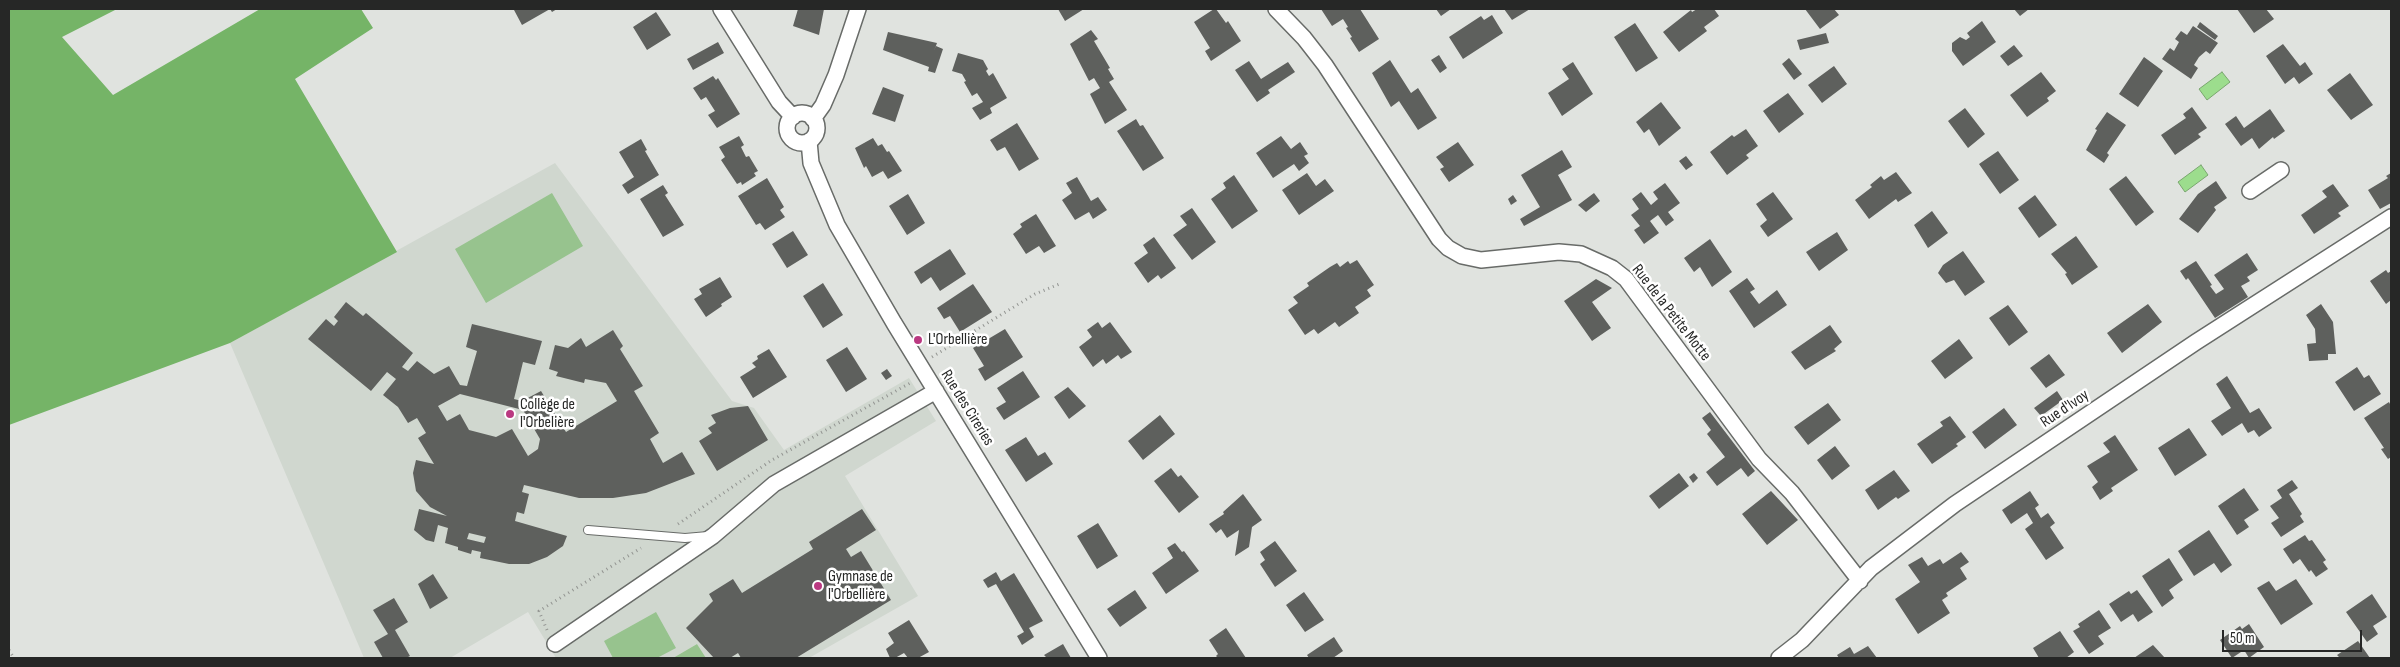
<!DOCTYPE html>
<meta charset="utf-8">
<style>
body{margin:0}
#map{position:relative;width:2400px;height:667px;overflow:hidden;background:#e0e3df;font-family:"Sofia Sans Condensed",sans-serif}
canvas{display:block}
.frame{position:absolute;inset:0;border:10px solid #262726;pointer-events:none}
.scale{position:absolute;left:2222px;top:630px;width:140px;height:22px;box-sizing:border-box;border:2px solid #262726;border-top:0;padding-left:6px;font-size:15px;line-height:18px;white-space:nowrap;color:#262726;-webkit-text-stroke:4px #fff;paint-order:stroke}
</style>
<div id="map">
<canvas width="2400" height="667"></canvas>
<div class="frame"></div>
<div class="scale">50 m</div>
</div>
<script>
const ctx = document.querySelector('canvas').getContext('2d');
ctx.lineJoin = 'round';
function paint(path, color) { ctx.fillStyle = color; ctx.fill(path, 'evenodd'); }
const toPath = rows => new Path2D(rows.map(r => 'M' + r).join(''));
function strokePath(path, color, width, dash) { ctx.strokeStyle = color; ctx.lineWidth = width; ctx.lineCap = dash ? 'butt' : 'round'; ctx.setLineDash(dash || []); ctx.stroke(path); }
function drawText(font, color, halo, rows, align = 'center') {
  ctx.font = font + ' "Sofia Sans Condensed",sans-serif'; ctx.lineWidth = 5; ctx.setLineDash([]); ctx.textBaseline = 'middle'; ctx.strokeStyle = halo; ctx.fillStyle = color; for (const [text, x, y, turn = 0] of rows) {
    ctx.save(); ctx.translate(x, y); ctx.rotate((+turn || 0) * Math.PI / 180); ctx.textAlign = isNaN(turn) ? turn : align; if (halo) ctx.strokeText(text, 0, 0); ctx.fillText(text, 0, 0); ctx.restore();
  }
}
paint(toPath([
 [555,163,732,401,754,408,784,450,909,378,936,421,845,476,918,596,809,658,706,658,697,644,673,658,556,658,528,612,450,658,364,658,230,343]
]), '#d0d7cf');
paint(toPath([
 [552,193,583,246,486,303,455,249],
 [656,612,676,648,657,658,613,658,604,641],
 [697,644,706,658,673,658]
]), '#97c38e');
paint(toPath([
 [9,9,117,9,62,37,113,95,260,9,361,9,373,28,295,79,397,252,230,343,9,425]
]), '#75b467');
const water = toPath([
 [2222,72,2230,82,2207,100,2199,89,2222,72],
 [2201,165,2208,175,2185,192,2178,182,2201,165]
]);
paint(water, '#9cdd8d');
strokePath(water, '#79a66e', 1);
paint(toPath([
 [516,9,557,9,552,12,550,9,522,25,514,10],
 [798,9,824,9,819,35,793,26],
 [1058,9,1084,9,1065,21],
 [1214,9,1216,9,1226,23,1228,21,1241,41,1211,61,1205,51,1210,48,1194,22],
 [1321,9,1360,9,1379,39,1359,52,1350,38,1352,37,1346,28,1348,27,1343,19,1332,26],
 [1436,9,1451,9,1441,16],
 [1504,9,1530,9,1512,20],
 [1697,9,1714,9,1719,16,1704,27,1707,31,1679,52,1663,32,1691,10,1692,12],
 [1805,9,1834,9,1839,15,1820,29],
 [2014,9,2029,9,2020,16],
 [2237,9,2266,9,2274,19,2254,33],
 [656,12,671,35,647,50,633,27],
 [1492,15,1503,33,1463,59,1449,37,1481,16,1484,20],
 [1982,21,1996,42,1963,66,1952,51,1952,43,1960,37,1966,40,1970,37,1967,33],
 [2200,22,2218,36,2215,40,2197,27],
 [1635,23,1658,58,1636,72,1614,37],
 [2193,26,2218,43,2210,54,2206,51,2199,57,2194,65,2198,68,2191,79,2162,59,2170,48,2174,51,2179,42,2175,39,2181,31,2187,35],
 [1091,30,1098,39,1094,41,1110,68,1108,69,1114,79,1109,82,1127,110,1105,124,1090,94,1100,88,1094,78,1089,81,1070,44],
 [888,32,937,43,934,51,936,46,943,49,935,73,928,71,929,67,883,50],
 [1826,33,1829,43,1800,50,1797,40],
 [718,42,724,53,693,70,687,59],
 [2283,44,2300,66,2305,62,2313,74,2299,84,2294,77,2285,84,2266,56],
 [2014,45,2023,56,2008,66,2000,56],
 [958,53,983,60,988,69,986,71,989,76,993,73,1007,98,990,108,992,113,980,120,972,108,983,102,977,93,972,96,964,82,966,81,962,74,952,71],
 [1439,55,1447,68,1440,73,1431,60],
 [2144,57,2163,71,2138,107,2119,94],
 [1789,58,1802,74,1794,80,1782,64],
 [1390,60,1411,93,1418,88,1437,118,1418,130,1399,101,1391,107,1372,73],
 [1249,61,1261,79,1288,62,1295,72,1268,90,1270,93,1257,102,1235,70],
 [1573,62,1593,94,1562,116,1548,93,1569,79,1562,69],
 [1834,66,1847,84,1822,103,1808,85],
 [2041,72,2056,91,2047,98,2049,101,2027,117,2010,95],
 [2350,73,2373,105,2351,120,2327,90],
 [713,76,716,80,718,78,740,114,717,128,708,115,715,111,706,97,701,100,693,88],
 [883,87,904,95,895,122,872,114],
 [1788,93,1804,114,1779,133,1763,111],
 [1661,102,1681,128,1659,146,1649,129,1644,133,1636,122],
 [2192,107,2207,128,2198,134,2201,137,2175,155,2161,135,2186,118,2183,114],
 [1965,108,1985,134,1968,148,1948,121],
 [2270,109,2285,131,2274,139,2273,137,2259,149,2252,138,2241,146,2225,124,2236,116,2244,128],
 [2107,112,2126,125,2107,153,2109,155,2104,163,2086,150,2097,130,2095,129],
 [1136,119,1140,126,1143,125,1164,158,1143,171,1117,131],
 [1017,123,1039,159,1019,171,1005,147,997,151,990,140],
 [1746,129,1758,146,1746,155,1749,158,1727,175,1710,152,1732,135,1734,137],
 [739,136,744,145,741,147,746,157,749,156,758,171,754,173,756,176,742,185,741,182,737,184,721,160,725,157,719,147],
 [1281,136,1291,149,1300,142,1308,154,1304,156,1309,163,1299,171,1294,164,1273,178,1256,153],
 [873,138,878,146,882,144,887,152,889,151,902,171,888,179,883,171,872,177,866,166,864,168,855,148],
 [641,139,647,150,645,151,659,175,628,194,622,185,634,177,619,152],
 [1458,142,1474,165,1449,182,1440,169,1444,167,1436,157],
 [1562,150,1572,167,1558,175,1572,200,1524,226,1520,219,1540,207,1521,175],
 [1998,151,2019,180,2000,194,1979,164],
 [1686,156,1693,165,1686,170,1679,161],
 [1896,172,1912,193,1898,202,1896,199,1869,219,1855,200,1872,187,1870,185,1881,176,1884,180],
 [1307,173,1316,186,1325,179,1334,191,1299,215,1282,190],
 [2391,173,2391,203,2380,209,2368,190,2388,178,2386,176],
 [1234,175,1258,211,1232,229,1211,199,1226,188,1223,183],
 [2126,176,2154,212,2136,226,2109,189],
 [1077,177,1091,201,1098,197,1107,210,1093,219,1089,212,1075,220,1062,200,1072,193,1066,183],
 [767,178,784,207,780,210,785,217,765,230,760,223,756,225,738,196],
 [2216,181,2227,198,2214,207,2216,210,2198,233,2179,219,2198,194],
 [1665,183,1680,203,1668,212,1674,220,1666,226,1658,215,1650,221,1659,233,1644,244,1634,230,1640,226,1631,215,1639,209,1632,199,1641,192,1651,205,1658,199,1653,192],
 [2333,184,2349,206,2338,213,2341,216,2314,234,2301,215,2327,197,2322,191],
 [663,185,668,193,665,195,684,225,663,237,640,199],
 [1773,192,1793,219,1768,237,1760,226,1767,220,1756,204],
 [1594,193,1600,201,1586,212,1578,205],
 [908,194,925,223,907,235,889,206],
 [1513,195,1517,201,1511,205,1508,199],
 [2035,195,2057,225,2039,238,2018,208],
 [1192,208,1216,242,1192,260,1173,235,1187,225,1180,216],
 [1932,211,1948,233,1928,248,1914,225],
 [1036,214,1056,246,1044,253,1039,246,1026,254,1013,234,1022,227,1020,224],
 [793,231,808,255,787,268,772,244],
 [1837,232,1848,250,1819,271,1806,252],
 [2076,236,2098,267,2072,285,2065,274,2067,273,2051,254],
 [1154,237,1176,268,1161,279,1158,275,1148,283,1134,263,1148,253,1143,245],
 [1710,239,1732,272,1712,287,1700,267,1694,272,1684,258],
 [950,249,966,274,940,291,931,277,921,284,914,272],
 [1963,251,1985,282,1965,296,1954,280,1946,283,1938,273,1943,265],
 [2247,253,2258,270,2247,277,2250,281,2241,286,2248,297,2215,318,2188,278,2186,280,2180,271,2196,261,2212,285,2210,286,2216,294,2224,289,2214,275],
 [1357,260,1374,285,1367,290,1371,296,1355,307,1359,313,1339,327,1335,322,1318,334,1314,329,1305,335,1288,310,1298,303,1293,297,1309,286,1307,283,1330,267,1337,263,1340,267,1348,261,1350,264],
 [2386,270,2388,273,2391,271,2391,300,2386,304,2370,281],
 [720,277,732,297,721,304,722,306,706,317,694,299,702,294,699,289],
 [1747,278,1755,289,1750,292,1759,304,1777,290,1787,305,1754,328,1729,291],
 [1596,279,1612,288,1592,302,1611,328,1592,341,1564,301],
 [823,283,843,315,823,328,803,296],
 [973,284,992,312,960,332,950,316,944,319,937,308],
 [346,302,363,316,366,313,413,353,402,367,408,371,417,361,434,374,449,366,460,385,467,386,477,351,466,347,472,324,542,341,535,365,523,362,514,399,522,401,541,391,566,432,617,401,606,383,585,379,584,383,556,376,558,372,549,369,555,345,568,348,581,338,586,347,613,330,623,346,620,349,643,386,634,391,659,433,650,439,663,463,682,452,695,474,646,493,613,498,579,498,524,485,522,492,529,494,524,514,517,512,515,521,567,536,563,546,547,557,529,564,509,564,480,558,481,552,472,550,471,554,458,550,458,547,445,543,448,528,438,525,434,542,426,540,414,530,419,509,447,516,430,507,416,491,413,473,416,460,434,464,418,438,426,433,417,418,408,423,398,407,383,395,396,379,387,372,371,391,308,339,326,319,334,326,338,321,334,317],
 [460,394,523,410,540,439,538,449,528,456,512,429,496,437,469,430,460,414,447,421,438,406],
 [469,533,486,537,484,543,467,539],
 [2148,304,2162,322,2122,353,2107,333],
 [2321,304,2333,322,2336,354,2328,354,2328,360,2309,361,2307,344,2316,343,2315,329,2306,315],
 [2008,305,2028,332,2009,346,1989,318],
 [1098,322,1102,328,1110,322,1132,352,1121,359,1118,355,1106,364,1103,359,1093,367,1079,347,1092,337,1087,330],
 [1830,325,1842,342,1834,349,1836,351,1805,370,1791,352],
 [1005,329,1023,357,985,381,978,369,984,366,973,348],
 [1959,339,1973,358,1945,379,1931,361],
 [847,347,867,379,846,392,826,360],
 [769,349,787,377,753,398,740,377,756,367,752,363,758,359,757,356],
 [2049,354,2065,375,2046,388,2030,368],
 [2357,367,2364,378,2369,375,2381,394,2354,411,2335,382],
 [887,369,892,376,886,380,881,373],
 [1023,371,1040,397,1004,420,996,408,1006,402,997,388],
 [2227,376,2250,413,2259,408,2272,428,2259,437,2254,430,2248,433,2242,423,2222,436,2211,421,2231,408,2216,384],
 [1068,387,1086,406,1069,419,1054,397],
 [2057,391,2063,400,2041,416,2034,408],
 [2389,402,2391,406,2391,457,2388,459,2381,449,2384,448,2364,418],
 [1828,403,1841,420,1808,445,1794,427],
 [748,406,768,440,717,471,699,441,712,433,708,428,716,423,711,415,730,408],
 [2004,408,2017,425,1985,449,1972,432],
 [1710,412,1755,471,1748,477,1741,468,1717,486,1706,472,1725,457,1707,434,1711,430,1702,418],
 [1160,415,1175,434,1143,460,1128,441],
 [1950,416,1966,437,1956,444,1958,446,1932,464,1917,444,1943,426,1940,422],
 [2189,428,2207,455,2175,476,2158,448],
 [2115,435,2138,470,2111,488,2113,491,2100,500,2092,487,2098,482,2087,466,2110,452,2103,443],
 [1026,437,1038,456,1045,452,1053,464,1026,482,1005,450],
 [1835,446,1850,466,1832,480,1817,460],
 [1171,468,1178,477,1181,475,1199,497,1179,513,1154,481],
 [1894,470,1910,491,1898,499,1896,497,1878,510,1865,490],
 [1679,473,1689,486,1659,509,1649,496],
 [1694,473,1698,478,1693,483,1689,477],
 [2292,480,2298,488,2289,494,2302,514,2300,516,2304,522,2281,537,2271,523,2279,518,2270,506,2282,498,2277,490],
 [2244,488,2259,510,2244,520,2249,527,2237,535,2218,506],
 [1771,491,1798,520,1767,545,1742,514],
 [2030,491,2039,505,2035,508,2041,518,2048,513,2055,523,2050,527,2064,548,2046,560,2025,529,2033,523,2027,513,2011,524,2002,510],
 [1243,494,1262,520,1252,527,1249,547,1235,556,1239,530,1227,538,1221,529,1216,533,1209,524,1224,514,1223,512],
 [862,509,876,530,846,549,851,557,861,551,891,600,796,658,741,658,738,653,730,658,714,658,686,628,713,601,709,594,733,579,742,593,813,549,809,542],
 [1098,523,1118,556,1097,569,1077,536],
 [2209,530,2232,565,2221,573,2214,563,2194,576,2178,551],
 [2305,535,2309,541,2312,540,2326,560,2323,562,2328,569,2316,577,2311,570,2309,572,2300,559,2293,564,2283,549],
 [1275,541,1297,571,1275,587,1260,564,1265,560,1260,552],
 [1175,543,1182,552,1184,551,1199,571,1166,594,1152,573,1173,558,1167,548],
 [1961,552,1969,562,1960,568,1967,579,1946,593,1948,596,1942,600,1950,613,1918,634,1895,599,1920,582,1908,565,1922,557,1928,566,1940,559,1943,564],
 [2169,558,2183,580,2169,590,2174,598,2162,607,2142,576],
 [996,572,1001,581,1014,573,1043,621,1029,628,1034,637,1022,645,1017,636,1024,632,996,584,988,588,983,580],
 [433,574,448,598,430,609,418,584],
 [2296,579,2313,604,2281,625,2257,588,2269,581,2276,591],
 [1135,590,1147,608,1120,627,1107,609],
 [2137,590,2153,612,2138,622,2133,614,2121,622,2109,604,2129,591,2131,594],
 [1304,592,1324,620,1305,632,1286,605],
 [2372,594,2387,617,2373,626,2378,634,2367,642,2346,612],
 [394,598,408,622,395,630,410,656,406,658,383,658,374,642,388,634,373,610],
 [2099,610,2111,628,2098,636,2104,644,2089,654,2073,631,2080,627,2078,624],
 [909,620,929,652,918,658,908,658,904,653,895,658,890,658,886,649,894,643,888,633],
 [2249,624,2264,647,2249,658,2244,650,2232,658,2220,640,2240,626,2242,629],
 [1226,628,1246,658,1218,658,1216,656,1218,654,1209,640],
 [2060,631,2074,652,2066,658,2039,658,2033,648],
 [1334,637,1343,651,1333,658,1309,658,1307,655],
 [2358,641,2370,658,2340,658,2337,655],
 [1063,644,1071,658,1047,658,1044,655],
 [2153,645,2165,658,2134,658],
 [1868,646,1877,658,1839,658,1837,655,1850,647,1854,654]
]), '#5e605d');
const lane = toPath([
 [588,530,685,538,708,536]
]);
const street = toPath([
 [721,9,779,102,793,117],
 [1276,9,1304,38,1325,65,1439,239,1448,248,1462,256,1481,260,1559,252,1581,254,1612,268,1626,279,1759,459,1792,493,1860,581],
 '787 128a15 15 0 1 1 30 0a15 15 0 1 1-30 0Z',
 [813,119,823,105,836,75,858,9],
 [809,141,811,163,837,225,894,323,1099,658],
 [2250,191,2281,170],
 [555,644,713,536,774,484,936,391],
 [1779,658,1802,640,1871,568,1955,504,2196,342,2391,217]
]);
strokePath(lane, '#686b68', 10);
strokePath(street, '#686b68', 18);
strokePath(toPath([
 [932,357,1035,294,1062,283],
 [678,524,772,460,912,382],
 [547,630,539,611,641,548],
 [9,650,14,658]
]), '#929491', 3, [1, 4]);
strokePath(lane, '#fff', 8);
strokePath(street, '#fff', 15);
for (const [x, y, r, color] of [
 [918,340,5,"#ba3981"],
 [510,414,5,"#ba3981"],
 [818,586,5,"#ba3981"]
]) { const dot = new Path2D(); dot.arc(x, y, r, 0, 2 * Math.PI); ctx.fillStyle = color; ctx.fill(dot); strokePath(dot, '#fff', 2); }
drawText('16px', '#262726', '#fff', [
 ["Rue de la Petite Motte",1671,313,52],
 ["Rue des Cireries",967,408,58],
 ["Rue d'Ivoy",2065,409,-34]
]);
drawText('16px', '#262726', '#fff', [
 ["L'Orbellière",928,340],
 ["Collège de",520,405],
 ["l'Orbelière",520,423],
 ["Gymnase de",828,577],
 ["l'Orbellière",828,595]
], 'left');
</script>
